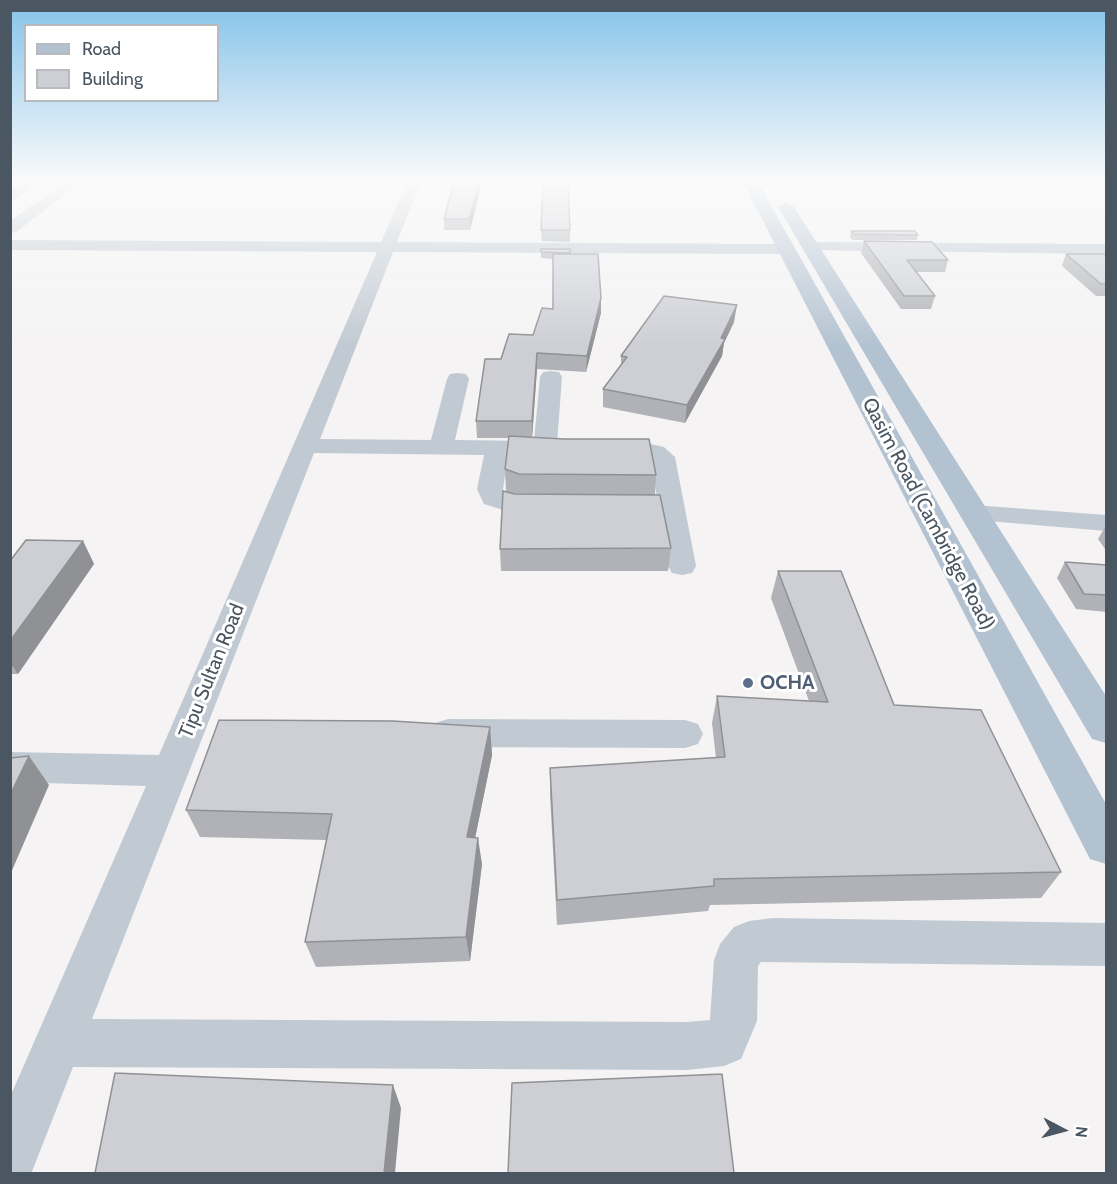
<!DOCTYPE html>
<style>
body{margin:0}
#map{position:relative;width:1117px;height:1184px;overflow:hidden;background:#f5f3f3;font-family:Cabin,sans-serif}
canvas{display:block}
.frame{position:absolute;inset:0;border:12px solid #4a5661;pointer-events:none}
.legend{position:absolute;left:24px;top:24px;width:195px;height:78px;box-sizing:border-box;background:#fff;border:2px solid #b7bbc0;margin:0;padding:8px 10px;list-style:none;font-size:18px;color:#4a5661}
.legend li{display:flex;align-items:center;gap:12px;height:30px}
.legend b{width:30px;border:2px solid #b7bbc0}
.north{position:absolute;left:1033px;top:1100px;width:60px;height:60px;-webkit-text-stroke:4px #fff;paint-order:stroke;rotate:96deg;font-size:16px;font-weight:700;line-height:24px;text-align:center;color:#4a5661}
.north::after{content:'';display:block;margin:auto;width:21px;height:27px;background:#4a5661;clip-path:polygon(50% 0,100% 100%,50% 72%,0 100%)}
</style>
<div id="map">
<canvas width="1117" height="1184"></canvas>
<div class="frame"></div>
<ul class="legend">
<li><b style="height:8px;background:#b3c2d1"></b>Road</li>
<li><b style="height:16px;background:#cdcfd5"></b>Building</li>
</ul>
<div class="north">N</div>
</div>
<script>
const ctx = document.querySelector('canvas').getContext('2d');
ctx.lineJoin = 'round';
const toPath = rows => new Path2D(rows.map(r => 'M' + r).join(''));
function paint(path, color) { ctx.fillStyle = color; ctx.fill(path, 'evenodd'); }
function strokePath(path, color, width, dash) { ctx.strokeStyle = color; ctx.lineWidth = width; ctx.lineCap = dash ? 'butt' : 'round'; ctx.setLineDash(dash || []); ctx.stroke(path); }
function drawText(font, color, halo, rows, align = 'center') {
  ctx.font = font + ' Cabin,sans-serif'; ctx.lineWidth = 6; ctx.setLineDash([]); ctx.textBaseline = 'middle'; ctx.strokeStyle = halo; ctx.fillStyle = color; for (const [text, x, y, turn = 0] of rows) {
    ctx.save(); ctx.translate(x, y); ctx.rotate((+turn || 0) * Math.PI / 180); ctx.textAlign = isNaN(turn) ? turn : align; if (halo) ctx.strokeText(text, 0, 0); ctx.fillText(text, 0, 0); ctx.restore();
  }
}
paint(toPath([
 [66,182,82,182,16,232,10,234,10,221,66,182],
 [407,182,421,182,397,242,785,244,793,249,785,254,393,252,320,439,431,440,447,379,450,374,458,373,466,374,469,379,455,440,534,441,540,377,543,372,551,371,559,372,562,377,557,444,560,448,557,453,548,455,508,455,503,489,504,493,519,498,551,500,555,506,551,512,542,514,516,514,484,504,477,489,484,455,314,453,92,1019,687,1022,710,1020,714,960,720,944,734,927,749,921,773,918,1106,923,1106,966,761,962,758,966,757,1021,741,1059,724,1066,687,1070,73,1067,31,1174,10,1174,10,1097,146,786,10,782,10,752,159,755,377,252,10,250,10,240,381,242,407,182],
 [810,242,1106,244,1106,254,804,250,802,247,804,244,810,242],
 [611,442,641,442,655,445,664,447,675,457,696,566,692,573,682,575,672,573,668,566,651,460,641,456,602,454,599,449,602,444,611,442],
 [974,505,1106,515,1106,531,964,519,961,513,964,507,974,505],
 [448,719,685,720,698,724,703,734,698,744,685,748,448,747,435,743,430,733,435,723,448,719]
]), '#c1cad2');
paint(toPath([
 [22,182,40,182,10,202,10,190,22,182],
 [743,182,758,182,1106,804,1106,864,1090,859,743,182],
 [786,202,794,207,1106,696,1106,743,1092,739,778,207,786,202]
]), '#b3c2d1');
paint(toPath([
 [993,182,1107,182,1107,184,996,184],
 [480,191,470,230,444,230,444,219],
 [541,230,570,230,570,242,542,241],
 [851,231,918,235,917,240,852,240,850,237],
 [864,241,948,260,945,272,916,272,935,296,931,309,901,309,861,253],
 [541,249,570,254,601,298,601,313,586,372,537,369,532,437,656,475,655,495,671,548,668,571,501,571,500,549,506,491,505,469,509,438,477,438,476,421,501,359,533,335,553,309,553,259,541,258],
 [1066,254,1107,254,1107,296,1096,296,1062,266],
 [734,322,724,343,722,356,685,423,603,407,603,389,621,365,621,356],
 [1107,524,1107,552,1098,539],
 [83,541,94,564,18,674,10,674,10,561],
 [1065,562,1107,565,1107,612,1076,609,1057,578],
 [778,571,894,705,1061,872,1041,898,710,905,708,911,557,925,550,795,550,768,716,758,712,723,717,696,809,701,771,598],
 [490,727,492,755,475,838,482,864,470,961,316,967,305,942,326,840,200,837,186,810]
]), '#b0b2b7');
paint(toPath([
 [479,182,480,191,470,230,469,219],
 [601,298,601,313,586,372,587,356],
 [737,305,734,322,724,343,722,356,685,423,687,405],
 [537,353,537,369,532,439,532,421],
 [83,541,94,564,18,674,10,663,10,641],
 [490,727,492,755,470,863,467,837],
 [29,756,49,785,10,875,10,795],
 [478,838,482,864,470,961,466,937],
 [393,1085,401,1108,395,1173,384,1173]
]), '#909195');
const building = toPath([
 [454,182,479,182,469,219,444,219,454,182],
 [543,182,568,182,570,230,541,230,543,182],
 [851,231,915,231,918,235,854,234,851,231],
 [864,241,932,242,948,260,907,260,935,296,904,296,864,241],
 [541,249,570,249,570,253,541,252,541,249],
 [553,254,598,254,601,298,587,356,537,353,532,421,476,421,485,359,501,359,509,334,533,335,542,308,553,309,553,254],
 [1066,254,1107,254,1107,284,1101,284,1066,254],
 [664,296,737,305,721,338,725,339,687,405,603,389,627,357,621,356,664,296],
 [509,436,564,439,649,439,656,475,519,474,505,469,509,436],
 [503,491,515,494,660,495,671,548,500,549,503,491],
 [26,540,83,541,10,641,10,561,26,540],
 [1065,562,1107,565,1107,595,1084,594,1065,562],
 [778,571,841,571,894,705,981,710,1061,872,714,879,714,886,557,900,550,768,725,757,717,696,828,702,778,571],
 [219,720,393,721,490,727,467,837,478,838,466,937,305,942,332,814,186,810,219,720],
 [29,756,10,795,10,758,29,756],
 [115,1073,393,1085,384,1173,95,1173,115,1073],
 [722,1074,734,1173,508,1173,512,1083,722,1074]
]);
paint(building, '#cdcfd5');
strokePath(building, '#909195', 1.5);
const sky = ctx.createLinearGradient(0, 0, 0, 348);
sky.addColorStop(0, '#85c3ea');
sky.addColorStop(0.52, '#fafafa');
sky.addColorStop(1, '#fafafa00');
ctx.fillStyle = sky;
ctx.fillRect(0, 0, 1117, 348);
for (const [x, y, r, color] of [
 [748,683,6,"#5c6f8a"]
]) { const dot = new Path2D(); dot.arc(x, y, r, 0, 2 * Math.PI); ctx.fillStyle = color; ctx.fill(dot); strokePath(dot, '#fff', 2); }
drawText('20px', '#4a5661', '#fff', [
 ["Qasim Road (Cambridge Road)",928,514,62],
 ["Tipu Sultan Road",212,671,-68]
]);
drawText('bold 20px', '#4e5e75', '#fff', [
 ["OCHA",760,683]
], 'left');
</script>
